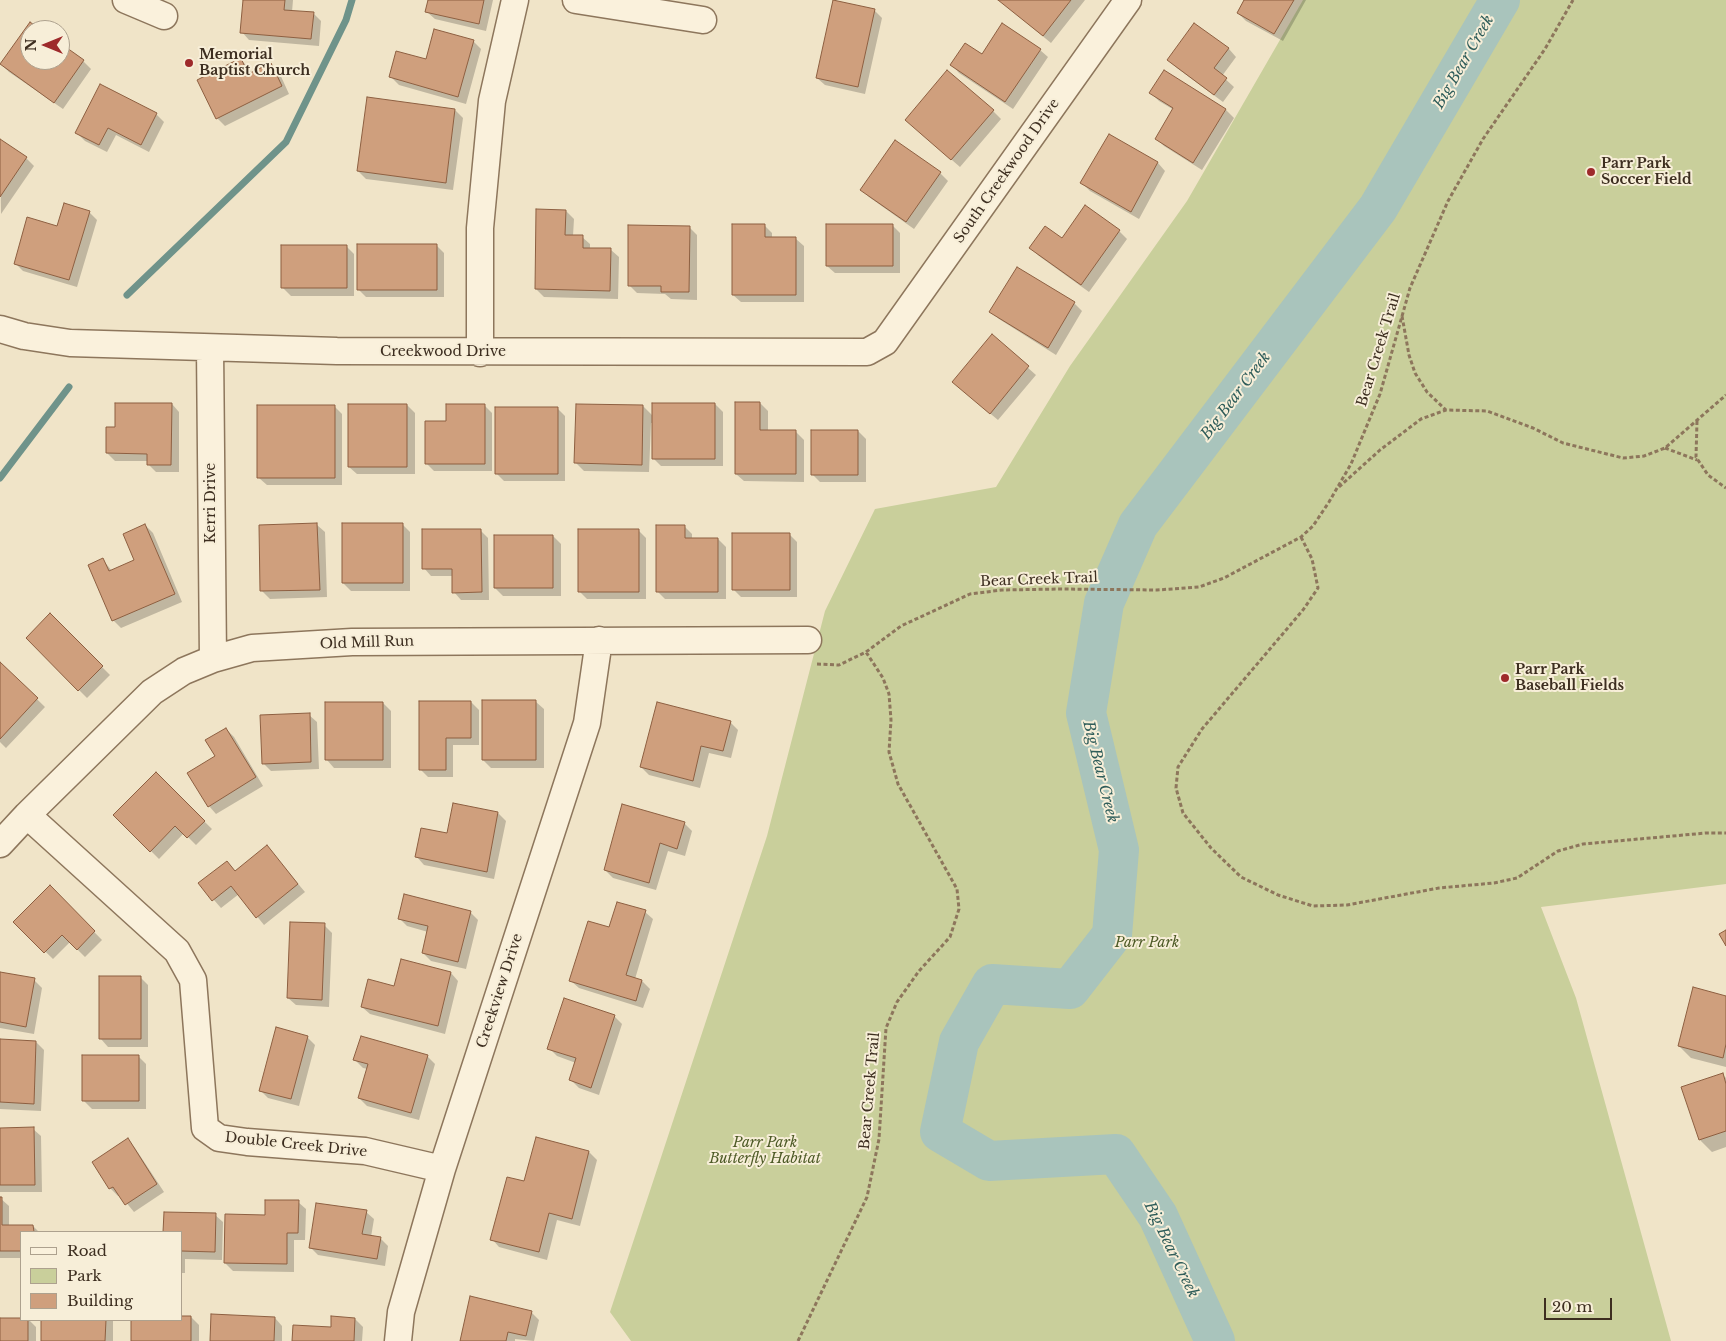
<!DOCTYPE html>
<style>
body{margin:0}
#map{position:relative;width:1726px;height:1341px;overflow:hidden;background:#f0e4c8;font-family:"Libre Baskerville",serif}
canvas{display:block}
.legend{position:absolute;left:20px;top:1231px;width:162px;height:90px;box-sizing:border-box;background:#f7eed8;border:1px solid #ada18e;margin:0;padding:6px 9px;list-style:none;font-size:15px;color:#3d2e20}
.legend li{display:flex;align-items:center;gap:10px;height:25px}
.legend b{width:25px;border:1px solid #ada18e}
.north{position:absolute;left:20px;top:20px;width:50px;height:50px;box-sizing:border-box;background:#f7eed8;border:1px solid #ada18e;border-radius:50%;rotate:270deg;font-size:14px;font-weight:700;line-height:20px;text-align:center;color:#3d2e20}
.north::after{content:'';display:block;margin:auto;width:18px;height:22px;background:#9e2a2b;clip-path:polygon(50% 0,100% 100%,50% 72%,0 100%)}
.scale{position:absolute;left:1544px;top:1298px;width:68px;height:22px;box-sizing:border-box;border:2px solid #3d2e20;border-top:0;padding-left:6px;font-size:15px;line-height:18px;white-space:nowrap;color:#3d2e20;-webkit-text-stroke:4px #f7eed8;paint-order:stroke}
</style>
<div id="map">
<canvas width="1726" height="1341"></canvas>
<ul class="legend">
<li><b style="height:6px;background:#faf1dc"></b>Road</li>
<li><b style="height:14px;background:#c9cf9b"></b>Park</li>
<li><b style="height:14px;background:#cf9f7d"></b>Building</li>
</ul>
<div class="north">N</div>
<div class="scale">20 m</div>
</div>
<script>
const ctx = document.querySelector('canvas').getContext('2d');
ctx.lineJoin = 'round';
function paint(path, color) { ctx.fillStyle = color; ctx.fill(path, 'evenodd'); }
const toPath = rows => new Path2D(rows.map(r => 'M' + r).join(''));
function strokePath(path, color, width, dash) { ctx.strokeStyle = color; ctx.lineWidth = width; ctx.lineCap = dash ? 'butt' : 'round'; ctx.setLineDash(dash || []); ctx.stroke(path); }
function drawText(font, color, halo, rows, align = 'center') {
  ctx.font = font + ' "Libre Baskerville",serif'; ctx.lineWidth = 4; ctx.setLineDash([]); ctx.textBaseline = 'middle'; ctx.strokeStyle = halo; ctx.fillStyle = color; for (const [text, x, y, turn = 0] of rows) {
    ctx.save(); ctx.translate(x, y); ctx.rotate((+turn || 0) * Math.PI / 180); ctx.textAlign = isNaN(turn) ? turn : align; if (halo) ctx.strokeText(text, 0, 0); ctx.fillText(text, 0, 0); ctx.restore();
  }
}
paint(toPath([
 [1303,0,1726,0,1726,884,1541,907,1576,998,1671,1341,631,1341,610,1312,767,836,825,611,875,509,996,487,1070,366,1187,201]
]), '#c9cf9b');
paint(toPath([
 [244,0,293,0,292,12,313,13,321,21,319,46,249,40,242,32],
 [429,0,493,0,486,31,435,19,427,12],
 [999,0,1085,0,1051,43],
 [1246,0,1306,0,1283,41,1246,21,1238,13],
 [874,10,882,18,865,94,825,85,817,78],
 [30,23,39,30,30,30,30,60,60,60,60,45,83,61,91,69,63,109,9,72,1,64],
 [1195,24,1229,49,1236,57,1222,76,1234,87,1223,102,1177,68,1169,60],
 [473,41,481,49,466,104,399,85,391,77],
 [1040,50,1048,57,1013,109,959,73,952,65,982,56],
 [241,60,249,68,252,74,271,65,279,72,289,94,225,126,217,118],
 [1165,72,1226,110,1234,118,1202,170,1164,146,1156,138,1174,110,1159,101,1151,93],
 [455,110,463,118,453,190,366,179,358,171],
 [993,111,1001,119,960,167,914,127],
 [156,114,164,122,149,152,116,135,107,152,85,141,77,133],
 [1109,136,1158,163,1165,171,1139,219,1090,191,1082,183],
 [0,141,26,158,34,166,1,214],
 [940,173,948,181,914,229,869,197,861,189],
 [566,211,574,219,573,236,582,237,590,244,590,249,611,250,619,257,618,299,544,297,536,289],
 [89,212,97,220,77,287,23,271,15,263,58,228],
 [764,225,772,233,772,239,796,239,804,246,804,302,741,302,733,295],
 [892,225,900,233,900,273,835,273,827,266],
 [689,227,697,235,697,300,671,299,665,294,637,293,629,285],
 [1119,231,1127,239,1089,292,1039,256,1031,248,1062,239],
 [436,245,444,253,444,297,366,297,358,289],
 [346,246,354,254,354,296,291,296,283,288],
 [1017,268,1074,303,1082,311,1056,355,999,319,991,312],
 [992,336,1036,375,998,420,962,390],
 [760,403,768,411,768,431,796,432,804,440,804,482,744,481,736,474],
 [172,404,179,412,179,472,156,472,148,464,148,461,115,461,107,453,116,428],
 [715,404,723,412,723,466,661,466,653,458,653,423,651,423,649,472,584,471,576,463,643,406,653,416],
 [407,405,415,413,415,474,357,474,349,467],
 [484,405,492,413,492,471,434,471,426,463,448,422],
 [334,406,342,414,342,485,267,485,259,478],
 [557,408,565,416,565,481,504,481,496,473],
 [858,431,866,439,866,482,820,482,812,474],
 [402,524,410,532,410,591,351,591,343,583],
 [145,525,153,533,182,602,121,628,113,620,103,560,112,571,135,561],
 [317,525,325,532,327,597,270,599,262,591],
 [684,526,692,534,692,539,718,539,726,547,726,599,665,599,657,591],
 [480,530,488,538,489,600,461,600,454,592,454,576,431,576,424,568],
 [638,530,646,538,646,599,587,599,579,591],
 [789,534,797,542,797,597,741,597,733,589],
 [553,536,561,544,561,596,503,596,495,588],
 [50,615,110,675,87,698,27,638],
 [0,663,45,707,6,748,0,742],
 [471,702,479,710,479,745,453,745,453,777,428,777,420,769],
 [536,702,544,709,544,768,491,768,483,760],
 [383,703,391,711,391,768,334,768,327,760],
 [309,715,317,722,319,769,271,771,263,763],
 [730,722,738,730,731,758,709,753,700,788,649,775,641,767],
 [226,729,234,737,263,786,216,814,209,806,216,756],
 [156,774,212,829,196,845,184,833,159,859,115,815],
 [498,813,506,821,494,879,424,865,417,857,448,835],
 [684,823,692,831,685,856,668,851,656,890,613,878,605,870],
 [267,847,305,892,264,925,239,894,221,908,200,884,227,862,236,872],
 [50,887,102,940,85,957,70,942,53,959,15,922],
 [470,912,478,920,466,969,431,961,423,953,428,932,407,926,399,918],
 [645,912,653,919,635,979,642,981,650,989,643,1008,579,988,571,981,610,929],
 [324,925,332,933,329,1007,296,1005,288,998],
 [0,973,34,980,42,988,34,1034,0,1028],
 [451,973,458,981,445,1034,370,1014,362,1007,395,987],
 [140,977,148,985,148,1047,108,1047,101,1039],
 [1726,997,1726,1067,1691,1058,1679,1046],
 [614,1016,622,1024,599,1095,579,1088,571,1080,576,1063,557,1056,549,1048],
 [307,1037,315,1045,299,1106,268,1098,260,1090],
 [0,1041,36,1042,44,1050,41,1111,0,1109],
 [138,1056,146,1064,146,1109,92,1109,84,1101],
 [427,1056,435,1064,419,1120,367,1106,359,1098,368,1069,363,1068,355,1060],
 [1722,1074,1726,1078,1726,1147,1712,1152,1700,1140],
 [0,1129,33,1129,41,1136,42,1192,0,1192],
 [537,1139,589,1152,597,1160,580,1226,557,1220,547,1260,499,1247,492,1239,525,1183],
 [128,1140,135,1148,164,1192,134,1212,120,1195,118,1196,110,1188,94,1162],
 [0,1198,9,1206,9,1226,33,1226,39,1232,21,1232,21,1258,0,1258],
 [298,1202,306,1209,305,1240,294,1240,294,1272,233,1271,225,1263,266,1216],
 [366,1212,374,1219,371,1237,380,1238,388,1246,385,1266,318,1255,310,1247],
 [165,1213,215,1215,223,1222,222,1260,185,1259,185,1273,181,1273,181,1232,164,1232],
 [531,1312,539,1320,534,1341,515,1339,515,1341,461,1341],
 [0,1313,0,1319,29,1320,36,1327,36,1341,0,1341],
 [191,1317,199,1325,199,1341,132,1341,132,1320,181,1320],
 [275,1318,282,1326,282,1341,212,1341],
 [355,1319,363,1327,362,1341,293,1341],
 [43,1320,113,1320,113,1341,42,1341]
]), '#0003');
strokePath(toPath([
 [127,295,286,142,346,20,352,0],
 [0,478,69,387]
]), '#6f938a', 7);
strokePath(toPath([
 [1215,1341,1158,1216,1116,1154,989,1161,940,1132,959,1042,992,984,1070,989,1112,935,1119,850,1086,713,1104,603,1138,525,1378,208,1500,0]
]), '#a9c4bc', 40);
const building = toPath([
 [243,0,285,0,284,10,314,12,311,39,240,33,243,0],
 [428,0,484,0,479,24,425,12,428,0],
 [833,0,875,9,858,87,816,78,833,0],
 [998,0,1071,0,1043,36,998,0],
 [1244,0,1294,0,1274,34,1237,13,1244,0],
 [30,22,41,30,30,30,30,60,60,60,60,43,84,60,54,103,0,64,30,22],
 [1002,23,1041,49,1005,102,950,65,965,43,982,54,1002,23],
 [1194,23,1229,48,1214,68,1227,78,1214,95,1167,60,1194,23],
 [434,29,474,40,458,97,389,77,396,51,426,59,434,29],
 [241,58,248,74,271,63,282,86,216,119,197,80,241,58],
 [947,70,994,110,951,160,905,120,947,70],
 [1164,70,1226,109,1193,163,1155,139,1173,108,1149,93,1164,70],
 [100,84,157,113,141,145,108,128,99,145,75,133,100,84],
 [367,97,455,109,446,183,357,171,367,97],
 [1109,134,1158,162,1131,212,1080,183,1109,134],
 [0,139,27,157,0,197,0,139],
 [895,140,941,172,906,222,860,190,895,140],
 [64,203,90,211,69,280,14,264,27,217,57,226,64,203],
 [1085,205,1120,230,1081,285,1029,248,1045,226,1062,238,1085,205],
 [536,209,566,210,565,235,583,235,583,248,611,248,610,291,535,289,536,209],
 [732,224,765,224,765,237,796,237,796,295,732,295,732,224],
 [826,224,893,224,893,266,826,266,826,224],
 [628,225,690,226,689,292,661,292,661,286,628,286,628,225],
 [357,244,437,244,437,290,357,290,357,244],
 [281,245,347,245,347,288,281,288,281,245],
 [1017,267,1075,302,1048,348,989,312,1017,267],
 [992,334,1029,366,990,414,952,382,992,334],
 [735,402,760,402,760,430,796,430,796,474,735,474,735,402],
 [115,403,172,403,171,465,147,465,147,454,106,453,106,427,115,427,115,403],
 [652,403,715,403,715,459,652,459,652,403],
 [348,404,407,404,407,467,348,467,348,404],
 [446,404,485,404,485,464,425,464,425,421,446,421,446,404],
 [576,404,643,405,642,465,574,463,576,404],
 [257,405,335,405,335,478,257,478,257,405],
 [495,407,558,407,558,474,495,474,495,407],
 [811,430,858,430,858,475,811,475,811,430],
 [317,523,320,590,260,591,259,525,317,523],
 [342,523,403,523,403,583,342,583,342,523],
 [145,524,175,594,112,621,88,565,103,558,109,571,134,560,123,534,145,524],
 [656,525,685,525,685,538,718,538,718,592,656,592,656,525],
 [422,529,481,529,482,592,452,593,452,569,422,569,422,529],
 [578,529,639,529,639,592,578,592,578,529],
 [732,533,790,533,790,590,732,590,732,533],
 [494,535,553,535,553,588,494,588,494,535],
 [50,613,103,666,78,691,26,638,50,613],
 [0,662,38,698,0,739,0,662],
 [482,700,536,700,536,760,482,760,482,700],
 [419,701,471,701,471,738,446,738,446,770,419,770,419,701],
 [325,702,383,702,383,760,325,760,325,702],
 [657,702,731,721,723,751,701,746,693,781,640,767,657,702],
 [310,713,311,762,262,764,260,715,310,713],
 [226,728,256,777,208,807,187,773,215,756,205,740,226,728],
 [156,772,205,821,187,838,175,826,150,852,113,815,156,772],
 [453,803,498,812,487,872,415,857,421,828,447,833,453,803],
 [622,804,685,822,677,849,660,843,649,883,604,870,622,804],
 [267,845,298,884,256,918,231,886,212,901,198,883,227,861,235,871,267,845],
 [50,885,95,931,77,950,62,935,44,953,13,922,50,885],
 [404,894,471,911,458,962,422,953,428,926,398,919,404,894],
 [617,902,646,910,626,975,642,980,636,1001,569,981,588,921,609,927,617,902],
 [290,922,325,923,322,1000,287,998,290,922],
 [1726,930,1726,946,1719,934,1726,930],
 [401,959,451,972,438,1026,361,1007,368,979,394,986,401,959],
 [0,972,35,978,26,1027,0,1022,0,972],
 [99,976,141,976,141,1039,99,1039,99,976],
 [1693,987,1726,996,1726,1044,1723,1058,1678,1046,1693,987],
 [564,998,615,1015,591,1088,569,1080,576,1058,547,1049,564,998],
 [276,1027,308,1036,291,1099,259,1091,276,1027],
 [361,1036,428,1055,411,1113,358,1098,368,1064,353,1060,361,1036],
 [0,1039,36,1041,34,1104,0,1102,0,1039],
 [82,1055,139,1055,139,1101,82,1101,82,1055],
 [1723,1073,1726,1084,1726,1131,1699,1140,1681,1087,1723,1073],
 [34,1127,35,1185,0,1185,0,1128,34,1127],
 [536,1137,589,1151,572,1219,549,1213,539,1252,490,1240,507,1177,524,1181,536,1137],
 [128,1138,157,1184,125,1205,113,1187,109,1189,92,1162,128,1138],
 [0,1197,2,1197,2,1225,33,1225,34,1232,21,1232,21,1251,0,1251,0,1197],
 [265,1200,299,1200,298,1233,287,1233,287,1264,224,1263,225,1214,265,1215,265,1200],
 [316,1203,367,1210,362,1234,381,1237,377,1259,309,1248,316,1203],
 [164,1212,216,1213,215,1252,181,1251,181,1232,163,1232,164,1212],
 [470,1296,532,1311,526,1336,508,1332,506,1341,460,1341,470,1296],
 [211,1314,275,1317,274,1341,210,1341,211,1314],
 [181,1316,191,1316,191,1341,131,1341,131,1320,181,1320,181,1316],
 [331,1316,355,1318,354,1341,292,1341,293,1325,331,1327,331,1316],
 [0,1318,21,1318,21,1320,28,1320,28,1341,0,1341,0,1318],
 [41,1320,106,1320,105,1341,41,1341,41,1320]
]);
paint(building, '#cf9f7d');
strokePath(building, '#8d5f41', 1);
const street = toPath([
 [126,0,164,16],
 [576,0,703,20],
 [0,329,24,336,70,343,337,351,867,352,885,342,1128,0],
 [210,348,213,659],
 [480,353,480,228,492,101,515,0],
 [27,815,177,951,193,980,205,1128,219,1138,247,1142,365,1151,442,1169],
 [0,844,27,815,152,692,184,671,213,659,252,648,352,642,808,640],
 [398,1341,401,1312,442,1169,587,723,599,640]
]);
strokePath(street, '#8d765c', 29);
strokePath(toPath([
 [1402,316,1409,355,1415,373,1427,392,1446,410],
 [1697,421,1696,457,1708,475,1726,488],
 [1665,448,1697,460],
 [1339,487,1380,450,1421,419,1446,410,1487,411,1533,428,1563,443,1623,458,1644,456,1665,448,1726,395],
 [1301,537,1312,559,1318,588,1303,610,1202,729,1178,767,1176,788,1183,813,1211,848,1241,877,1278,895,1313,906,1347,905,1439,888,1494,883,1517,878,1558,851,1583,844,1706,833,1726,833],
 [817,664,839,665,866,652,901,626,970,594,1002,590,1060,589,1157,590,1199,587,1224,578,1301,537,1313,526,1329,502,1351,464,1380,394,1410,288,1448,201,1483,139,1545,49,1573,0],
 [798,1341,867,1197,879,1139,886,1028,897,1002,919,971,950,937,959,909,957,889,898,784,889,752,891,720,889,694,883,678,866,652]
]), '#8d765c', 3, [4, 2.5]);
strokePath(street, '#faf1dc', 26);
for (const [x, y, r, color] of [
 [189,63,5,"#9e2a2b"],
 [1591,172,5,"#9e2a2b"],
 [1505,678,5,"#9e2a2b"]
]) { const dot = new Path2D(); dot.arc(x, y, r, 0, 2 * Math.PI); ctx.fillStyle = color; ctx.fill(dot); strokePath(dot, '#f7eed8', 2); }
drawText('bold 14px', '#3d2e20', '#f7eed8', [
 ["Memorial",199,55],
 ["Baptist Church",199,71],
 ["Parr Park",1601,164],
 ["Soccer Field",1601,180],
 ["Parr Park",1515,670],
 ["Baseball Fields",1515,686]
], 'left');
drawText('14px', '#3d2e20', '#f7eed8', [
 ["South Creekwood Drive",1007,171,-55],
 ["Bear Creek Trail",1379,350,-73],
 ["Creekwood Drive",443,352],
 ["Kerri Drive",211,503,-90],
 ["Bear Creek Trail",1039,580,-2],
 ["Old Mill Run",367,643,-2],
 ["Creekview Drive",500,991,-72],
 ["Bear Creek Trail",870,1091,-85],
 ["Double Creek Drive",296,1145,6]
]);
drawText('italic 14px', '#4d5a26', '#f7eed8', [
 ["Parr Park",1147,943],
 ["Parr Park",765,1143],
 ["Butterfly Habitat",765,1159]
]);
drawText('italic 15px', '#2f5d5a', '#f7eed8', [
 ["Big Bear Creek",1464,62,-60],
 ["Big Bear Creek",1236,396,-53],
 ["Big Bear Creek",1100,772,76],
 ["Big Bear Creek",1171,1250,64]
]);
</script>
